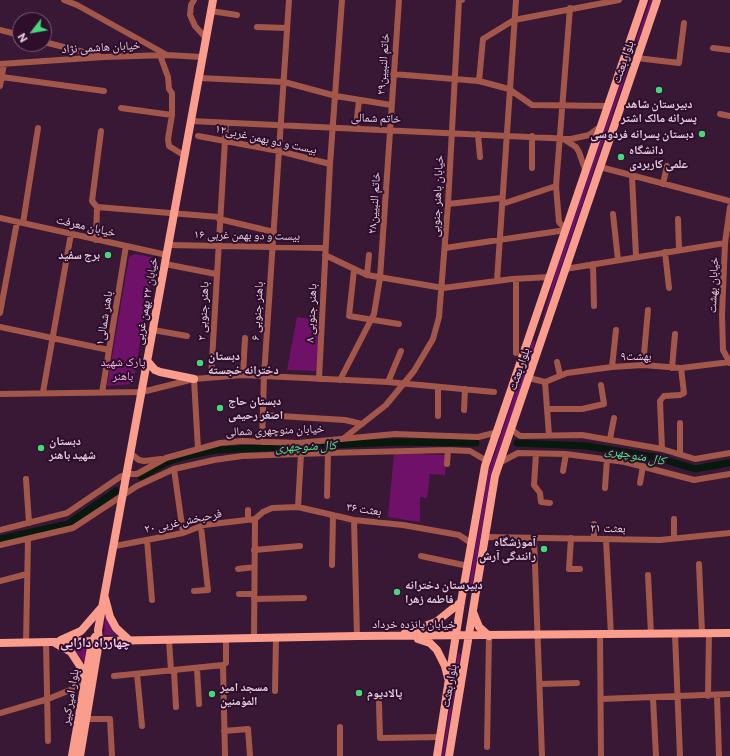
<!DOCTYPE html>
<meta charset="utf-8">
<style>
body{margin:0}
#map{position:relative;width:730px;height:756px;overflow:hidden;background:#391835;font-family:Commissioner,sans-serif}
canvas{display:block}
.north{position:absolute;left:12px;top:12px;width:40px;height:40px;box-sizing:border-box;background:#2e0e2b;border:1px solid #775b74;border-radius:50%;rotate:239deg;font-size:11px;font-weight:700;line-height:16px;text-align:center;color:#e5cfe2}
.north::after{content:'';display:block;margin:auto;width:14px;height:18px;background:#46d77a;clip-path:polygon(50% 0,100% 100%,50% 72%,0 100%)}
</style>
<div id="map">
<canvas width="730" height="756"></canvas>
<div class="north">N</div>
</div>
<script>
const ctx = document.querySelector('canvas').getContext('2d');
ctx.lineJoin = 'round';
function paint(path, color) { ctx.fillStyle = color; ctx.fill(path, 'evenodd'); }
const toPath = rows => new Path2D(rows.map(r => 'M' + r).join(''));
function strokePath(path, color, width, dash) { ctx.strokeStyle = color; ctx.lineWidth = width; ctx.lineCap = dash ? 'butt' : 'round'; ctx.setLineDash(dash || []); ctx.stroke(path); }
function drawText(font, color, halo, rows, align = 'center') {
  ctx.font = font + ' Commissioner,"Noto Naskh Arabic",sans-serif'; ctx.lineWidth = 4; ctx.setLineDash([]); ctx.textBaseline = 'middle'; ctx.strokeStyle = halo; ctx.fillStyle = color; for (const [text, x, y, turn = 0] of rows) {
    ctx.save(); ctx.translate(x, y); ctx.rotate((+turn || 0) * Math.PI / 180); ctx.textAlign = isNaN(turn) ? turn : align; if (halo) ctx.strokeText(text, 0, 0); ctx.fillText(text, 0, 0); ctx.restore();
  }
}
paint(toPath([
 [650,0,653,0,638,41,636,40],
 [629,58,631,60,541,326,555,274],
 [135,254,151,257,154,262,133,384,107,386,129,257],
 [297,317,320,320,317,371,287,370],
 [533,340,535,341,531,361,491,474,471,592,468,592,488,473],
 [394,453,446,455,445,475,430,474,427,498,420,497,420,522,388,517],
 [105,615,113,632,118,635,104,635],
 [86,646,85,663,77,653,69,647],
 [458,653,461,654,444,756,442,756]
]), '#6f1168');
strokePath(toPath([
 [517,443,587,446,655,457,695,469,728,463],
 [141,477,165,463,182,457,215,450,398,442,476,443],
 [0,539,68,524,116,491]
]), '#07180c', 7);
strokePath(toPath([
 [64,0,77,5,167,55],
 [194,0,191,5,190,15,195,26,206,38],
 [211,11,237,15],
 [257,27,287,28],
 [0,30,20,35],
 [44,42,99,56],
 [713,48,730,50],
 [160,55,168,77,169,89,172,93,172,115,168,139,169,146,185,156],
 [637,58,679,63,684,23],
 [0,64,104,57,167,55,202,57],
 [393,74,479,81,509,89,532,105,607,106],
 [2,77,104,91],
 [199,78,284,82,336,96,391,105],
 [479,81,483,39,514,20,619,0],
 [0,86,4,64],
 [121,108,172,115],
 [720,114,730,116],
 [191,121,571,139,589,135,600,127],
 [356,128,359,100],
 [101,131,92,201,97,207,219,217],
 [478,134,480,157],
 [198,136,279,151,330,164],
 [565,140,576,147,579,152,586,172],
 [600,167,730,201],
 [532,168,532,136],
 [632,177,636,256],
 [663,184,667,166],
 [448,204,502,198],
 [502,204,556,186],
 [730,207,725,243,722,315,723,350,730,363],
 [613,214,618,260],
 [0,218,167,255],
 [219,219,274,232],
 [678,219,679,250],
 [23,223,38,128],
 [566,230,559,222,556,186,570,8],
 [96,240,97,207],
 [168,245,325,248],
 [445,248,566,230],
 [665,252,669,288],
 [325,255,367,275,443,288,512,279,550,277],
 [165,264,216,274],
 [593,264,594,306],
 [565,269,725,243],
 [354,270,349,316,399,324],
 [367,275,369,255],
 [516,279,516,353],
 [497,281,516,0],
 [0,313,17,222],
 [0,327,109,350],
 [153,330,187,336],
 [557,362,560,375],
 [643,365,648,310],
 [612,367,616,330],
 [672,368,675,334],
 [243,375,245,338],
 [211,377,226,123],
 [529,378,545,382],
 [194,379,198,449],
 [319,379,330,164,342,0],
 [340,380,374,314,380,278,399,0],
 [388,382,401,351],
 [545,382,567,373,612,367,643,365,681,368,730,362],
 [545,382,549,435],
 [43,392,71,234],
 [102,393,126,246],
 [0,394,142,392,194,379,243,375,388,382,494,392],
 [548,409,582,409,604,404,601,385],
 [464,410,465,389],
 [263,415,345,420,362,424],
 [438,416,438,388],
 [511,429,520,436,582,435,662,449,695,459,730,453],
 [344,438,386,405,414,371,433,339,439,317,448,204,459,1,462,0],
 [610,439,614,418],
 [262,442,264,376,289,0],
 [662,449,660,401,664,396,680,395,684,393,681,368],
 [131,454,139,460,144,461,161,459],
 [536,454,534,485,540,493,541,502,550,503],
 [680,454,680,423],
 [499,463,518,453,566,454,625,462,694,480,730,474],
 [447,464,448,450],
 [174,469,183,533],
 [563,471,566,454],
 [26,479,29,523],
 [640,483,643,466],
 [605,488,607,459],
 [327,496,328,453],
 [298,507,301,454],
 [248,519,248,510],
 [255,519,263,512,272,508,298,507,354,520,403,525,459,535,471,543],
 [674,519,674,538],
 [354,520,357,636],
 [594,524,594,539],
 [0,530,67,513,120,477,127,474,137,474,166,458,220,443,242,441,298,443,395,434,478,437,498,432],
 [485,537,660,540,730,533],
 [534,538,542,756],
 [571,538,569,569,580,569],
 [606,539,611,635],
 [147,540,152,600],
 [0,545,73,528,137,486,174,469,214,460,242,456,328,453,448,450,470,451,487,461],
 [115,546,183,533,204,525,255,519],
 [254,550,300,546],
 [421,556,468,566],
 [699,564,702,633],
 [332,565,333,515],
 [238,569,254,567],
 [648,575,651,634],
 [0,581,27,574],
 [194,591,208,590,201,527],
 [239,594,254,594],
 [254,599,304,598],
 [675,634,680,756],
 [600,635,601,756],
 [254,638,255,519],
 [169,640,171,671],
 [26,642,28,539],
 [46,642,48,741],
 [223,665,225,756],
 [223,665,226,663,226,639],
 [197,669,199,704],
 [174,671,176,707],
 [137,674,142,726],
 [114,676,223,665],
 [540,684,577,683],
 [275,691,276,638],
 [708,696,709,633],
 [717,696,719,756],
 [653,698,656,756],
 [601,699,730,694],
 [379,703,380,738,440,737],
 [0,713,48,699,85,684],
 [87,719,110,719,112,756],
 [340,727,340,756],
 [224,731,248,729,250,756],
 [487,747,489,636]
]), '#a3574a', 6);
strokePath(toPath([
 [148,362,155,370,160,372,194,379],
 [105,598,110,617,116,628,130,641],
 [473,612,479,627,489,636],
 [405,633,436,622,461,602],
 [418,639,430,643,437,650,445,666,448,678],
 [61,640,81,631,101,608],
 [0,643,357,636,730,633],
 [55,643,71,652,82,669,84,678],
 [72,756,92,642,95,637],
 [80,756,99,642,98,630,213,0],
 [437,756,461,602,485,466,644,0],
 [449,756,495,476,657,0]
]), '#fb9d8c', 8);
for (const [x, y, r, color] of [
 [659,90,4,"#46d77a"],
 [702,134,4,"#46d77a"],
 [621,157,4,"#46d77a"],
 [108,255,4,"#46d77a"],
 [200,363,4,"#46d77a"],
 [220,408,4,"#46d77a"],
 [41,448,4,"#46d77a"],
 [544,549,4,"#46d77a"],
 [397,592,4,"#46d77a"],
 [359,693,4,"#46d77a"],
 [212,694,4,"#46d77a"]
]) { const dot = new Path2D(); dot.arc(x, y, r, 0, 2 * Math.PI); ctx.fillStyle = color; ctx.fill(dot); strokePath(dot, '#2e0e2b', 1.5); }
drawText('12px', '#e5cfe2', '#2e0e2b', [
 ["خیابان هاشمی نژاد",101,47,-3],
 ["بلوار بعثت",623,62,-71],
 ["خاتم النبیین۲۹",383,64,-86],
 ["خاتم شمالی",376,118,2],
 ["بیست و دو بهمن غربی۱۲",266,139,12],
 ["خیابان باهنر جنوبی",437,196,-87],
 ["خاتم النبیین۲۸",374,203,-86],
 ["خیابان معرفت",86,226,13],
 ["بیست و دو بهمن غربی ۱۶",247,235,1],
 ["خیابان بهشت",713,285,-88],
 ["خیابان ۲۲ بهمن غربی",146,301,-80],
 ["باهنر جنوبی ۲",203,311,-87],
 ["باهنر جنوبی ۶",257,311,-86],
 ["باهنر جنوبی ۸",311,313,-87],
 ["باهنر شمالی۱",104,318,-81],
 ["بهشت۹",636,356],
 ["بلوار بعثت",519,369,-71],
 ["خیابان منوچهری شمالی",275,430,-2],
 ["بعثت ۳۶",364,509,8],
 ["فرحبخش غربی ۲۰",183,521,-12],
 ["بعثت ۲۱",608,528,1],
 ["خیابان پانزده خرداد",414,624],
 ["بلوار بعثت",449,686,-80],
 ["بلوار امیرکبیر",70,697,-80]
]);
drawText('bold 12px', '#e5cfe2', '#2e0e2b', [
 ["دبیرستان شاهد",659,104,"center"],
 ["پسرانه مالک اشتر",659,118,"center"],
 ["دبستان پسرانه فردوسی",694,134,"right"],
 ["دانشگاه",629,150],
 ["علمی کاربردی",629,164],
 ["برج سفید",100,255,"right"],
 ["دبستان",208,356],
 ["دخترانه خجسته",208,370],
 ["دبستان حاج",228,401],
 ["اصغر رحیمی",228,415],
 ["دبستان",49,441],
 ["شهید باهنر",49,455],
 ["آموزشگاه",536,542,"right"],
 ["رانندگی آرش",536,556,"right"],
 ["دبیرستان دخترانه",405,585],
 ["فاطمه زهرا",405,599],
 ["مسجد امیر",220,687],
 ["المؤمنین",220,701],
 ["پالادیوم",367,693]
], 'left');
drawText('12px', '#f6acec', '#2e0e2b', [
 ["پارک شهید",123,362],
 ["باهنر",123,376]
]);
drawText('italic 13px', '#43ea82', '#2e0e2b', [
 ["کال منوچهری",306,446,-2],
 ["کال منوچهری",635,455,11]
]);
drawText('bold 13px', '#ffd3f8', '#2e0e2b', [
 ["چهارراه دارایی",95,643]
]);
</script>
